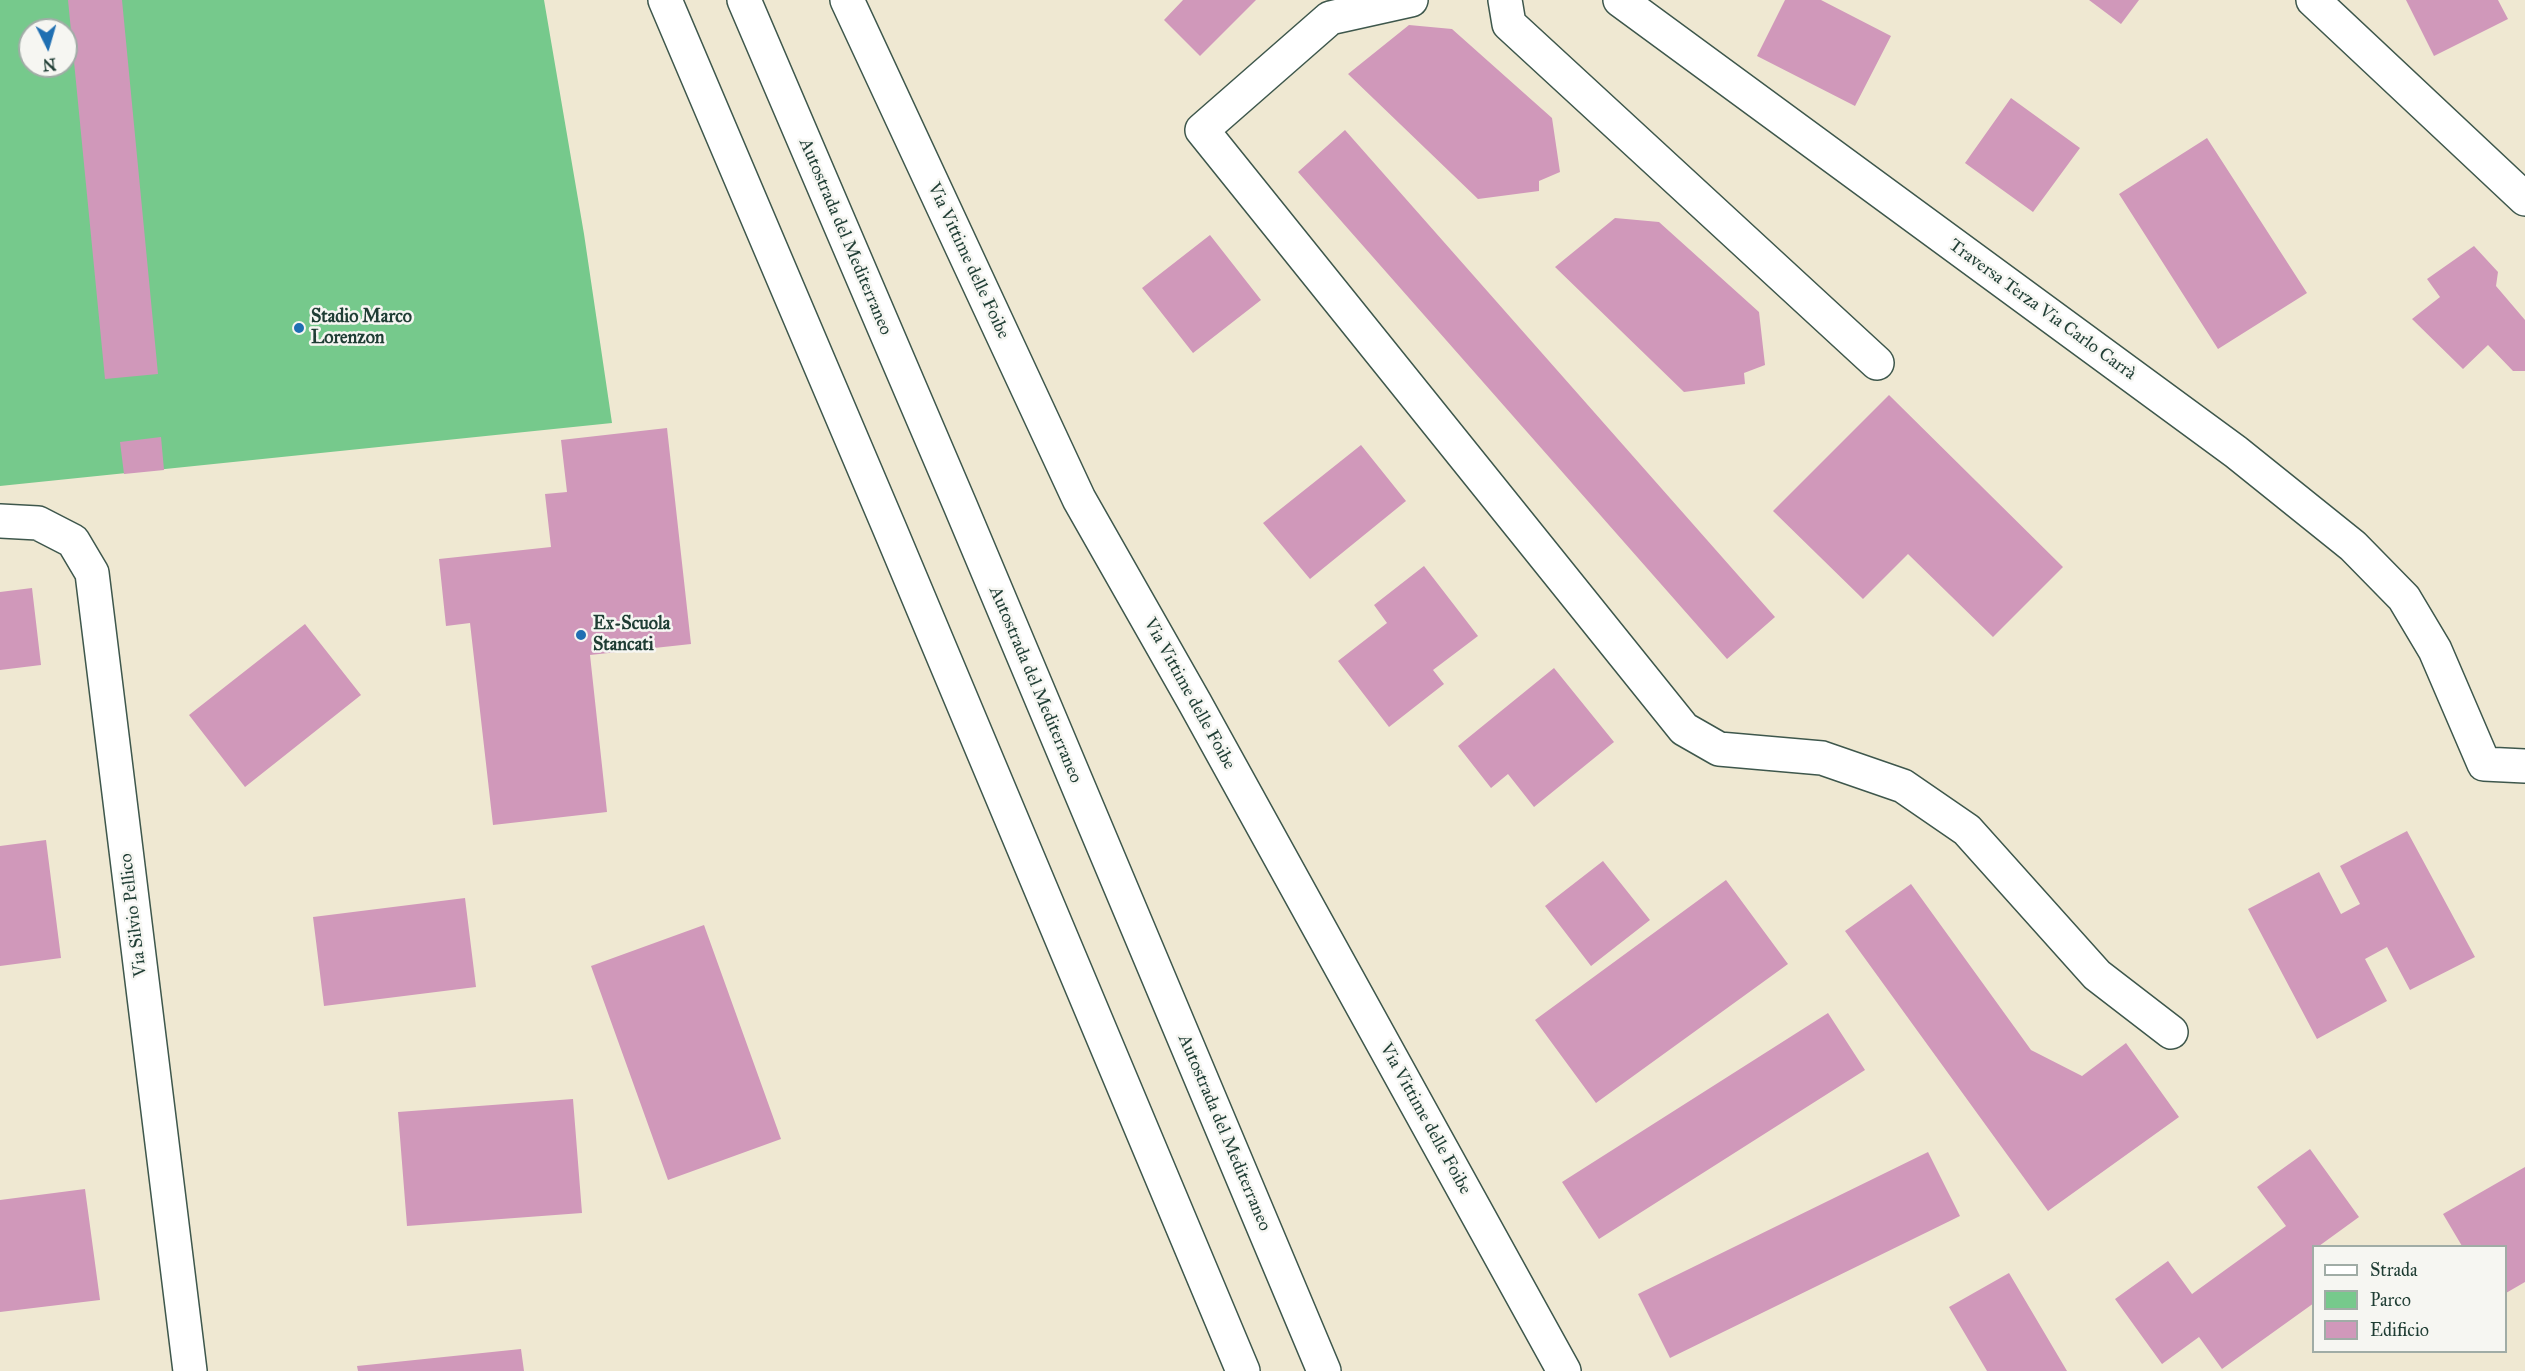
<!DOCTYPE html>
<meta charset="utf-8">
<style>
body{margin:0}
#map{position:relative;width:2525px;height:1371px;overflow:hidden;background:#efe8d2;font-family:"IM FELL Great Primer",serif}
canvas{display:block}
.legend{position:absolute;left:2312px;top:1245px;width:195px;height:108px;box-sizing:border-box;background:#f6f6f2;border:2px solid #a0aca6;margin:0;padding:8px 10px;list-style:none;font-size:18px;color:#1f3d34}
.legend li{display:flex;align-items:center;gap:12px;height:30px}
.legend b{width:30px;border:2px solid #a0aca6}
.north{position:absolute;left:18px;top:18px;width:60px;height:60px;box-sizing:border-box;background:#f6f6f2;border:2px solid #a0aca6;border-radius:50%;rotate:175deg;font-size:16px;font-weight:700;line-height:24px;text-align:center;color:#1f3d34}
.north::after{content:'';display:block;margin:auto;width:21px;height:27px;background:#1f6fb2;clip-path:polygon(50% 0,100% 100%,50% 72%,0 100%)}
</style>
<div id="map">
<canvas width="2525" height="1371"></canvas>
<ul class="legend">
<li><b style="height:8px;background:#fff"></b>Strada</li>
<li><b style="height:16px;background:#76c98c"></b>Parco</li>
<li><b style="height:16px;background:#d098ba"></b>Edificio</li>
</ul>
<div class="north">N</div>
</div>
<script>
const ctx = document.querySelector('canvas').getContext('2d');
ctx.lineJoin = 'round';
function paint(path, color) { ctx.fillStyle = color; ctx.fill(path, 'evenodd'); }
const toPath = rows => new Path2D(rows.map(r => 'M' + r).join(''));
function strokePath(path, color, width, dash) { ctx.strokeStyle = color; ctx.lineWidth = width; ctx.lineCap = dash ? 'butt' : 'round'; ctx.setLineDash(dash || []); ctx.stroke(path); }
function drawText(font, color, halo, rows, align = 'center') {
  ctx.font = font + ' "IM FELL Great Primer",serif'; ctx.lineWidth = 5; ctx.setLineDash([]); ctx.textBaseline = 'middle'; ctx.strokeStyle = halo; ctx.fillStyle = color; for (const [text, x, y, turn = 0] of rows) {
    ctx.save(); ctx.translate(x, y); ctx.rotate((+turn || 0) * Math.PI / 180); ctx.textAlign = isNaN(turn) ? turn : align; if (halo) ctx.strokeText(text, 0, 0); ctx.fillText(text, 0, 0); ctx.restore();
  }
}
paint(toPath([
 [0,0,544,0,584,234,612,423,0,486],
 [30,30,66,30,66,66,30,66]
]), '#76c98c');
paint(toPath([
 [68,0,122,0,158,374,105,379],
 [1183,0,1256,0,1200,56,1164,20],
 [1785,0,1821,0,1891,36,1855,106,1757,56],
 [2089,0,2139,0,2121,24],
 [2406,0,2498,0,2508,19,2434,56],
 [1409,25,1452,29,1552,118,1560,172,1539,181,1539,191,1478,199,1348,74],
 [2011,98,2080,148,2033,212,1965,163],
 [1345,130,1775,617,1727,659,1298,172],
 [2207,138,2307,293,2218,349,2119,194],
 [1615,218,1659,222,1759,312,1765,365,1744,373,1745,384,1684,392,1555,267],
 [1210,235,1261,300,1193,353,1142,288],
 [2474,246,2498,272,2496,286,2525,320,2525,371,2513,371,2488,345,2463,369,2412,319,2440,297,2427,279],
 [1889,395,2063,567,1993,637,1908,554,1863,599,1773,511],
 [667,428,691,644,590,655,607,812,493,825,470,623,446,626,439,559,551,547,545,494,567,492,561,440],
 [161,437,164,470,124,474,120,442],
 [1361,445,1406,501,1310,579,1263,523],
 [1424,566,1478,636,1433,670,1444,684,1389,727,1338,661,1387,623,1374,605],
 [32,588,41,665,0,670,0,592],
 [305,624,361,695,245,787,189,715],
 [1554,668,1614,742,1534,807,1508,774,1491,788,1458,746],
 [2407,831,2475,957,2410,990,2387,947,2365,959,2387,1001,2317,1039,2248,909,2319,872,2341,914,2360,904,2340,866],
 [46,840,61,958,0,966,0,846],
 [1603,861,1650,920,1591,966,1545,906],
 [1726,880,1788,964,1596,1103,1535,1020],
 [1911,884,2031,1050,2082,1076,2126,1043,2179,1117,2048,1211,1845,931],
 [465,898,476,987,324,1006,313,917],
 [704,925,781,1139,668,1180,591,966],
 [1828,1013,1865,1070,1599,1239,1562,1182],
 [573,1099,582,1213,407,1226,398,1112],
 [2310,1149,2359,1217,2319,1246,2314,1246,2314,1303,2222,1369,2199,1337,2162,1364,2115,1299,2168,1261,2192,1294,2286,1226,2257,1187],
 [1928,1152,1960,1216,1670,1358,1638,1294],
 [2525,1167,2525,1282,2506,1293,2506,1246,2462,1246,2443,1214],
 [85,1189,100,1300,0,1312,0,1200],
 [2009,1273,2067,1371,1987,1371,1949,1307],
 [521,1349,524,1371,358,1371,357,1366]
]), '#d098ba');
const minor = toPath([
 [847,0,1079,499,1195,703,1564,1371],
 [1411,0,1330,18,1202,130,1684,729,1719,749,1822,758,1903,786,1967,830,2097,975,2171,1032],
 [1505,0,1509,24,1877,363],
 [1620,0,2236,452,2353,546,2404,598,2435,650,2484,764,2525,766],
 [2313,0,2525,199],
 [0,521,38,523,73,541,92,573,190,1371]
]);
const highway = toPath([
 [665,0,889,527,1243,1371],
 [744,0,960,505,1324,1371]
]);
strokePath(minor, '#3e574c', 36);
strokePath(highway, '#3e574c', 36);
strokePath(minor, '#fff', 33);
strokePath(highway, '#fff', 33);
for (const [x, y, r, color] of [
 [299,328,6,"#1f6fb2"],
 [581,635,6,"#1f6fb2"]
]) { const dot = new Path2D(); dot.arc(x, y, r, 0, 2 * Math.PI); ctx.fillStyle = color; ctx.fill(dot); strokePath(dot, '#f6f6f2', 2); }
drawText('18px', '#1f3d34', '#f6f6f2', [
 ["Autostrada del Mediterraneo",845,237,67],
 ["Via Vittime delle Foibe",968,261,65],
 ["Traversa Terza Via Carlo Carrà",2042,310,36],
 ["Autostrada del Mediterraneo",1035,685,67],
 ["Via Vittime delle Foibe",1189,694,61],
 ["Via Silvio Pellico",134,915,-97],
 ["Via Vittime delle Foibe",1425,1119,61],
 ["Autostrada del Mediterraneo",1224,1133,67]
]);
drawText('bold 18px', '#1f3d34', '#f6f6f2', [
 ["Stadio Marco",311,318],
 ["Lorenzon",311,339],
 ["Ex-Scuola",593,625],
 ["Stancati",593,646]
], 'left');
</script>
